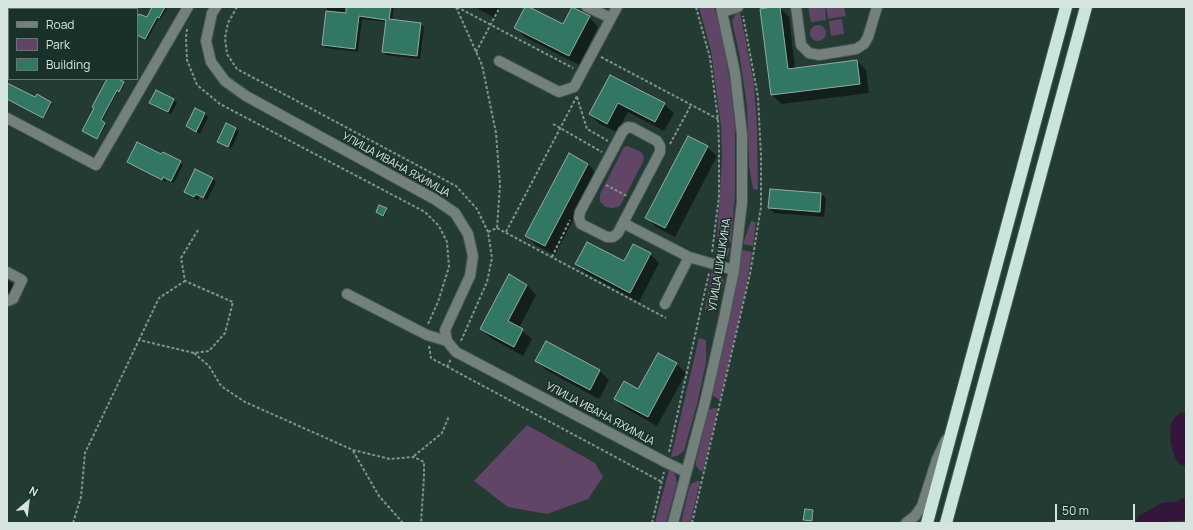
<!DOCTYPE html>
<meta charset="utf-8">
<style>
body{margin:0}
#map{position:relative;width:1193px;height:530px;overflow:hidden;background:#243b33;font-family:Manrope,sans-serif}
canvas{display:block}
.frame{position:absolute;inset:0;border:8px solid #d6e4df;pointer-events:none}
.legend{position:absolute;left:8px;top:8px;width:130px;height:72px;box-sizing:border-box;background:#1a3129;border:1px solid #657972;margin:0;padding:5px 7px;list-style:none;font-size:12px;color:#d6e4df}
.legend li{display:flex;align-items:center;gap:8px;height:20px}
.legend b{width:20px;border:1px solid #657972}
.north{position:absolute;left:8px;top:482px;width:40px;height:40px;-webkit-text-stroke:3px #1a3129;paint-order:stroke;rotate:28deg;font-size:11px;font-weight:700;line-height:16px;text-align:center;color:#d6e4df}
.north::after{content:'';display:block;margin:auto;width:14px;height:18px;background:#d6e4df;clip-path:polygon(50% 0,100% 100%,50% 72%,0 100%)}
.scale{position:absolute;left:1055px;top:504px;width:80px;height:18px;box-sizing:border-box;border:2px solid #d6e4df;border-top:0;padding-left:5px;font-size:12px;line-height:14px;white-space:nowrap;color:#d6e4df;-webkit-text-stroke:3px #1a3129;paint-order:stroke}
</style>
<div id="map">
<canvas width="1193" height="530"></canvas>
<div class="frame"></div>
<ul class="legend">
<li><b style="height:5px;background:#74807b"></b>Road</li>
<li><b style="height:11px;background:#604566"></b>Park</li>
<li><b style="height:11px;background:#327763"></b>Building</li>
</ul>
<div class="north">N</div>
<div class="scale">50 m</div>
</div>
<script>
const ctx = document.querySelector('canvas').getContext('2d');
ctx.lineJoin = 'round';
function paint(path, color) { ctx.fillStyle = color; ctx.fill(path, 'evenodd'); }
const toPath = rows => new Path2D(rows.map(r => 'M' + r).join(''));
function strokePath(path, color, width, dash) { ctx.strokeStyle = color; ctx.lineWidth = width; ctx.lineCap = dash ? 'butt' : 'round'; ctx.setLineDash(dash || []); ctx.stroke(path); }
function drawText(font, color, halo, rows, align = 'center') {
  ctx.font = font + ' Manrope,sans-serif'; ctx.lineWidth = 3.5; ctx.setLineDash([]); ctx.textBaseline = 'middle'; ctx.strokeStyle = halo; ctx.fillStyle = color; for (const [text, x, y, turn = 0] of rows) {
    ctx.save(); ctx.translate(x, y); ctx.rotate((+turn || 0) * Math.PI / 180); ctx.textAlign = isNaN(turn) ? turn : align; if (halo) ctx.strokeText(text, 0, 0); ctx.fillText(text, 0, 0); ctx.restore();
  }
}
paint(toPath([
 [699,7,714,7,722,35,730,81,735,129,735,194,731,242,717,240,722,157,721,125,711,51],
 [808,7,825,7,826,20,811,22],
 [826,7,844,7,846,16,828,19],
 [740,12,754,84,757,127,758,190,753,189,749,165,747,106,739,52,732,21,736,13],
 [842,19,844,34,831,36,829,21],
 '810 33a8 8 0 1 1 16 0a8 8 0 1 1-16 0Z',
 [628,146,641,152,644,157,643,162,620,206,613,208,606,207,600,202,600,194,624,147],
 [751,221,756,222,753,246,743,244],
 [716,247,730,248,728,255,725,259,719,261,714,260],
 [742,250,752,252,745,293,720,400,713,396,712,392,728,327],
 [712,270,716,271,723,276,724,283,712,310,705,310],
 [699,338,706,340,706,363,697,404,684,451,677,456,671,457],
 [715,408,718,409,703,471,700,471,696,466,696,461,708,411,710,409],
 [527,425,595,463,603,477,588,499,547,514,508,507,474,481],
 [669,470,673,472,676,477,677,483,666,523,655,523],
 [697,481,700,481,691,521,681,523,689,488,691,484]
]), '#604566');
paint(toPath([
 [153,7,168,7,161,19,159,18,147,40,137,35,137,20,147,19],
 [327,7,394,7,392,21,421,24,424,27,420,59,386,55,383,52,387,22,362,19,358,52,326,48,323,45],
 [474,7,501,7,495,18],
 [526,7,563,26,589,17,598,27,579,65,525,37,515,27],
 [779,7,789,17,795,69,857,61,866,70,869,93,782,104,772,95],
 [610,76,664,104,674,113,664,131,628,112,617,132,600,124,590,114],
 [108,79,117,79,125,84,120,92,118,91,102,122,106,125,98,139,84,132],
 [7,86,35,99,37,96,51,103,52,104,44,118,7,99],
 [156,91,174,100,177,103,171,114,153,106,150,103],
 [195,109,205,114,208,117,200,134,187,126],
 [226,124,236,129,239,132,231,149,218,141],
 [707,147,717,156,675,237,656,227,647,217],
 [162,156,180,162,183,165,174,183,167,179,165,182,131,164,128,161],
 [588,164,597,174,555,255,536,245,527,236],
 [195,171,213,179,216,182,207,200,199,197,198,200,188,195,185,192],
 [821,194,826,198,824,217,774,213,769,208],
 [386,209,387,210,385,216,378,213],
 [650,254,659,263,639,302,586,273,576,264,624,262],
 [509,276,527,285,536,295,519,328,532,339,523,356,491,338,481,329],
 [7,280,14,285,10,293,7,291],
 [546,342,600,371,609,380,599,399,546,370,537,361],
 [676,364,686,373,657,426,625,408,615,399,639,391],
 [806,510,814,512,813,522,804,520]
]), '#0007');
strokePath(toPath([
 [1186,422,1184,422,1180,427,1180,441,1183,452,1186,457],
 [1145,523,1165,512,1180,511,1186,507]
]), '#34153b', 19);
const building = toPath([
 [152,7,165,7,159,18,157,17,145,39,137,35,137,18,139,14,147,17,152,7],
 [346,7,391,7,389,19,421,23,417,56,382,52,386,20,359,16,355,49,322,45,326,11,346,13,346,7],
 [525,7,529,7,563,24,572,7,590,16,569,56,514,28,525,7],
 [772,7,780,7,788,69,857,60,860,84,771,95,760,9,772,7],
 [610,75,665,103,655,122,618,103,607,124,589,114,610,75],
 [107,79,119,79,124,82,119,92,117,90,101,120,105,123,97,139,82,131,94,108,92,107,107,79],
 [7,83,35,97,37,94,51,102,43,118,7,99,7,83],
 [156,90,174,99,168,112,149,103,156,90],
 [195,108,205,113,196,132,186,126,195,108],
 [226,123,236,128,228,147,217,142,226,123],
 [688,136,708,146,665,228,645,218,688,136],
 [137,142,161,154,163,152,181,161,171,181,163,177,162,180,127,162,137,142],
 [569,153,588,164,545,246,525,236,569,153],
 [195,169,213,178,203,198,196,194,194,197,184,192,195,169],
 [770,189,821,193,820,212,768,208,770,189],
 [379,205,387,208,383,216,376,212,379,205],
 [587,242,624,261,633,244,651,253,630,293,575,264,587,242],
 [509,274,527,285,508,321,523,329,514,347,480,329,509,274],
 [546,341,600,370,590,390,535,361,546,341],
 [658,353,677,363,648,417,614,399,624,381,638,389,658,353],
 [805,509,813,510,812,521,803,520,805,509]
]);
paint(building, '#327763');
strokePath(building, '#91aca2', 1);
const minor = toPath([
 [216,7,212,13,206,41,211,62,225,81,246,96,436,200,455,213,468,234,473,256,470,276,445,330,447,341,456,352,667,463,686,472],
 [587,7,611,18],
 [796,7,801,45,809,53,819,55,856,49,864,44,868,37,877,7],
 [722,12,738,7],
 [499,61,559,92,574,87,617,7],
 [7,118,96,165,188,7],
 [623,223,618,233,613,237,607,237,581,224,579,218,580,212,623,131,628,127,633,128,657,141,660,146,660,152,623,223,689,257,734,270],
 [7,272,22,280,13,299,7,301],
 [347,294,427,335,447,341],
 [665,304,689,257],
 [673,523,705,402,723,323,734,270,742,202,742,135,735,73,721,7],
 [906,523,915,516,922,506,937,459,946,440]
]);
const highway = toPath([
 [927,523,1066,7],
 [946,523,1086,7]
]);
strokePath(minor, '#445952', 12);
strokePath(highway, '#445952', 14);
strokePath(toPath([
 [237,7,228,23,225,38,227,54,237,69,456,186,477,209,488,232,492,258,487,282,461,341],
 [456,7,482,65,496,133,500,185,497,228,488,232],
 [457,7,573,68],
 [696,7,710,58,718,119,719,145,719,196,712,253],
 [187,29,186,37,187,60,197,85,220,104,425,212,439,226,447,242,449,267,438,302,428,324],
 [476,52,500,7],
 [601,57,718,119],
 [577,97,587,129,608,141],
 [553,124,602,152],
 [670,144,691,105],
 [606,185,627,196],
 [497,228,666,318],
 [506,232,577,96],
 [552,257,570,220],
 [139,340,159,298,185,281],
 [429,346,431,358,662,482],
 [194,353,209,366,221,386,245,402,353,450,390,459,414,457,424,462,424,477,421,523],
 [447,367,451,359],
 [353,451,379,496,403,523],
 [669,452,709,273],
 [414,456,442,433,449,416],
 [73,523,81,497,85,453,139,340,194,353,209,351,225,333,233,302,185,281,181,258,198,230],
 [652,523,664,472],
 [692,523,750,274,761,207,761,156,758,97,743,16]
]), '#81938d', 2, [3, 2]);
strokePath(minor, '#74807b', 10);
strokePath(highway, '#cae6db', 12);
drawText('11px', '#d6e4df', '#1a3129', [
 ["УЛИЦА ИВАНА ЯХИМЦА",396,165,29],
 ["УЛИЦА ШИШКИНА",720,265,-81],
 ["УЛИЦА ИВАНА ЯХИМЦА",600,414,28]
]);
</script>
